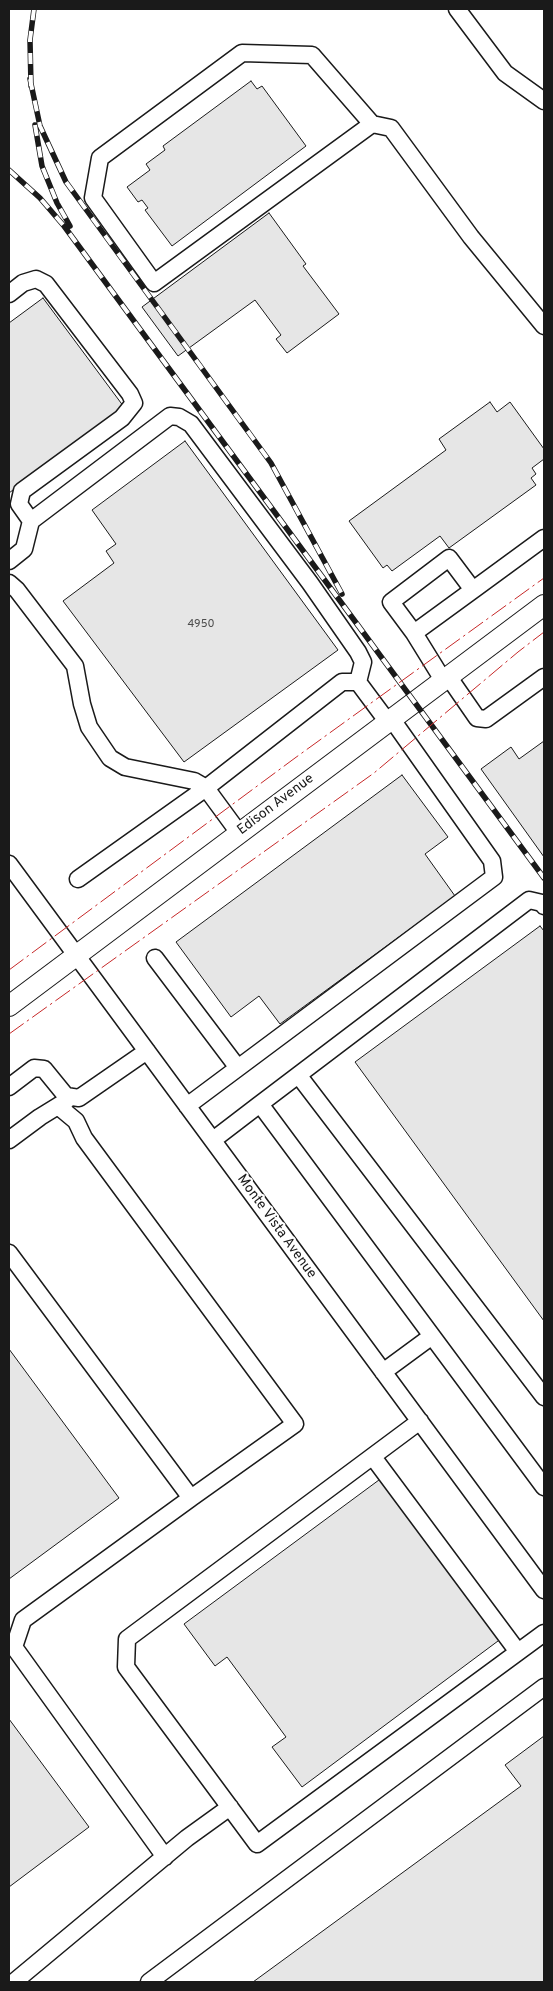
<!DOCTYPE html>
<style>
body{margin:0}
#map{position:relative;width:553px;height:1991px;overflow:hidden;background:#fff;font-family:Overpass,sans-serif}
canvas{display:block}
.frame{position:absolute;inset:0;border:10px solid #1a1a1a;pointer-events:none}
</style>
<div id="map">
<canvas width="553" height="1991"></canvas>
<div class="frame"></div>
</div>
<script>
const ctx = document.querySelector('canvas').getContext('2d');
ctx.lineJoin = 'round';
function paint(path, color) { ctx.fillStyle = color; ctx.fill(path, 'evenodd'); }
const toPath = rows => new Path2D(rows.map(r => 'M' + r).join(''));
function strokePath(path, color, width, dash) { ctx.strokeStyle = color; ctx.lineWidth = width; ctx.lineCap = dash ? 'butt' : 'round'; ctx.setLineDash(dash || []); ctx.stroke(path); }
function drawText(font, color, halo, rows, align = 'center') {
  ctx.font = font + ' Overpass,sans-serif'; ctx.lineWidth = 4; ctx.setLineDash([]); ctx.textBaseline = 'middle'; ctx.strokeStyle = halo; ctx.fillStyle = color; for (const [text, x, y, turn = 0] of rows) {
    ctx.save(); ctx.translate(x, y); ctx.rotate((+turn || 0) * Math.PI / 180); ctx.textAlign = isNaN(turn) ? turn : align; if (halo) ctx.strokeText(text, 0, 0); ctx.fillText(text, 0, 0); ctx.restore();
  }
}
const building = toPath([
 [251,81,257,89,262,86,306,146,172,246,145,210,148,208,142,200,138,202,127,187,150,170,146,164,165,150,163,146,251,81],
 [269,213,306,264,303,266,339,314,287,353,276,339,281,335,255,300,178,356,142,307,269,213],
 [43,298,124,407,9,493,9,323,43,298],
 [490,402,497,412,510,402,544,449,544,459,532,468,536,474,531,478,536,485,449,548,440,536,392,571,387,565,383,568,349,521,446,450,439,439,490,402],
 [185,441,338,650,184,762,63,601,114,563,106,551,116,544,92,510,185,441],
 [544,741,544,857,481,769,511,747,519,759,544,741],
 [402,775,448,837,425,854,455,896,280,1024,259,996,231,1017,176,942,402,775],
 [540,926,544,931,544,1321,355,1062,540,926],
 [9,1349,119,1498,9,1579,9,1349],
 [383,1477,502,1638,302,1787,272,1747,286,1737,227,1657,215,1666,184,1624,383,1477],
 [9,1719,89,1827,9,1887,9,1719],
 [544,1736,544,1982,253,1982,521,1786,505,1765,544,1736]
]);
paint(building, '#e6e6e6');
strokePath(building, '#1a1a1a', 1);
const minor = toPath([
 [457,9,505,73,544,101],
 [372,124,154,283,93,198,100,158,242,53,312,55,372,124,391,128,471,237,544,326],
 [9,294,23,283,36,279,46,284,130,394,134,403,122,418,22,491,19,504,31,521],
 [9,561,24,549,31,521,170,416,179,417,191,424,310,583,358,652,363,662,358,682],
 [9,583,17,590,75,666,82,704,89,727,110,758,125,767,194,781,206,788,239,833],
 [414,633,473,590],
 [448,676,477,718,486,719,544,677],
 [443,680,414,633,391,602,449,558,473,590,544,538],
 [9,864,544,1590],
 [78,879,206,788,342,682,358,682,387,721],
 [544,906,542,903,529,900,260,1104,544,1487],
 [155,958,238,1068],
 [299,1076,544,1397],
 [9,1087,34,1068,44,1069,66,1096,79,1098,147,1051],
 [187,1106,494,877,492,861,391,718],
 [9,1140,40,1117,66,1101],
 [213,1140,260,1104],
 [9,1253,191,1498,295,1424,84,1138,76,1121,58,1106],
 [383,1372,432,1336],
 [420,1421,127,1639,126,1667,257,1844,544,1633],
 [373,1457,518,1652],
 [165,1857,14,1647,23,1620,191,1498],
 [14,1982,187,1838,230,1807],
 [149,1982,544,1687]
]);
const major = toPath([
 [9,1006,544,605]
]);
strokePath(minor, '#1a1a1a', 19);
strokePath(major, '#1a1a1a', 22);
strokePath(minor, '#fff', 16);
strokePath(major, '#fff', 20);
const rail = toPath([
 [30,79,40,126,66,182,271,463,342,594],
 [31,86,30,40,34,9],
 [35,125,42,166,57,203,70,226],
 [9,170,40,198,64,226,544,878]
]);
strokePath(rail, '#1a1a1a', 5.5);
strokePath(rail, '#fff', 4, [11]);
strokePath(toPath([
 [9,970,295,758,544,578],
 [9,1034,374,773,518,652,544,632]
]), '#c62828', 1, [18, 4, 2.5, 4]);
drawText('11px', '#4d4d4d', null, [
 ["4950",201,625]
]);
drawText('14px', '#1a1a1a', '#fff', [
 ["Edison Avenue",276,805,-37],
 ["Monte Vista Avenue",276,1227,54]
]);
</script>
